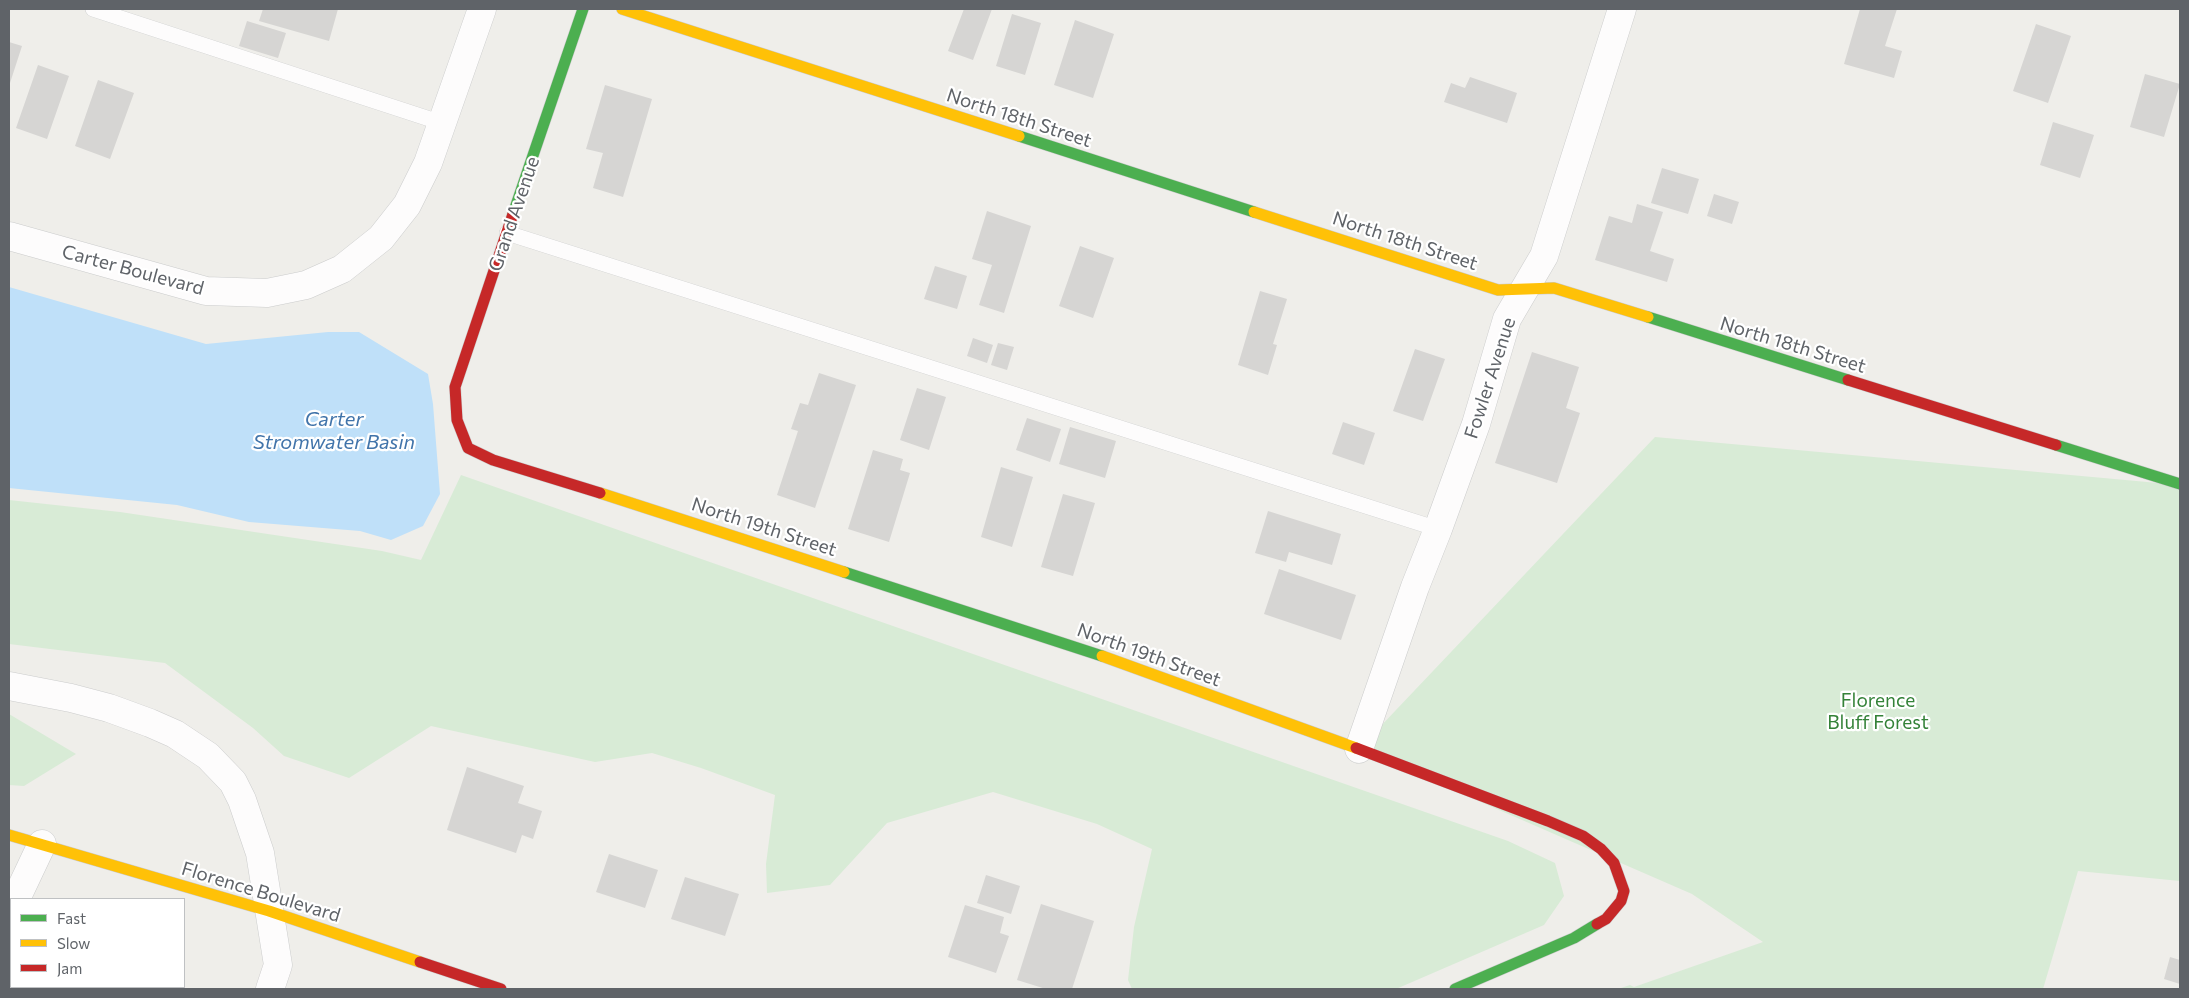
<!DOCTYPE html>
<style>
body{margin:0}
#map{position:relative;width:2189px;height:998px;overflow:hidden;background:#efeeea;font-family:Commissioner,sans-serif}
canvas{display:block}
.frame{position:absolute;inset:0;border:10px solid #5f6368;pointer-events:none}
.legend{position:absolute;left:10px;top:898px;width:175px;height:90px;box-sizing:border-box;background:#fff;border:1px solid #bfc1c3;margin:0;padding:6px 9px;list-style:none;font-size:15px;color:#5f6368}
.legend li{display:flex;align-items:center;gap:10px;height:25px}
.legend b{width:25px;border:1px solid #bfc1c3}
</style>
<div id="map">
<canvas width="2189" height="998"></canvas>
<div class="frame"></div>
<ul class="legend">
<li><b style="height:6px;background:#4caf50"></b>Fast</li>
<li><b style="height:6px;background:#ffc107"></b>Slow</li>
<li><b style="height:6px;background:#c62828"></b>Jam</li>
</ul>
</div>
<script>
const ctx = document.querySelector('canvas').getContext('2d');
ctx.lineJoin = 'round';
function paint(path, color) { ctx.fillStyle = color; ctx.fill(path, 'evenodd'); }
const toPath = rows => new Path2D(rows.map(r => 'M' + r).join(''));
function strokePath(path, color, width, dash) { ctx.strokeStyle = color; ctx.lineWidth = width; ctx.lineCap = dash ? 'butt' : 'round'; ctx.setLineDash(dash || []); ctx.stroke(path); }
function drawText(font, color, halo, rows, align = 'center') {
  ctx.font = font + ' Commissioner,sans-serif'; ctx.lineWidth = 4.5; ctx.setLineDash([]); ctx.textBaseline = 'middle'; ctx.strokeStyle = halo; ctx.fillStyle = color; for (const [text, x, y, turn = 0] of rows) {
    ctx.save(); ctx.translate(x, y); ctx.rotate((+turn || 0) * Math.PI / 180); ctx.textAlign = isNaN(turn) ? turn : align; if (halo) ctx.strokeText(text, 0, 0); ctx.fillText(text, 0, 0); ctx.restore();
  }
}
paint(toPath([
 [1655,437,2180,485,2180,881,2078,871,2043,989,1618,989,1630,985,1634,987,1763,942,1692,894,1359,749],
 [461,475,1508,841,1555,863,1564,896,1544,925,1396,989,1132,989,1128,980,1134,927,1152,849,1097,824,993,792,887,823,830,885,767,893,766,864,775,795,701,768,652,753,595,762,431,726,349,778,284,756,253,728,165,663,9,644,9,500,120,512,382,551,421,560],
 [9,714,76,754,24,786,9,785]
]), '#d8ebd6');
paint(toPath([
 [9,287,206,344,328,332,359,332,428,374,433,404,440,494,423,526,391,540,360,531,249,522,177,505,9,488]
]), '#bfe0f9');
paint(toPath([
 [263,9,338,9,329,41,259,21],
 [964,9,992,9,973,60,948,51],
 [1860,9,1897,9,1885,46,1902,51,1894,78,1844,64],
 [1012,14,1041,23,1025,75,996,66],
 [1075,20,1114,34,1093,98,1054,85],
 [247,21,286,33,278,58,239,46],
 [2036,24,2071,36,2048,103,2013,91],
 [9,42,22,46,10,83,9,82],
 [38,65,69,76,47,139,16,128],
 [2145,74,2180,84,2164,137,2130,127],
 [1470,77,1517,93,1507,123,1444,102,1451,83,1465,88],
 [98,80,134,93,110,159,75,146],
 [605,85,652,99,623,197,593,188,603,153,586,149],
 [2053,122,2094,135,2080,178,2040,165],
 [1662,168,1699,179,1688,214,1651,203],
 [1714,194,1739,202,1732,224,1707,216],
 [1637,204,1663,212,1650,251,1674,259,1667,282,1595,260,1609,216,1632,223],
 [987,211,1031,226,1004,313,979,305,992,265,972,259],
 [1080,246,1114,258,1093,318,1059,306],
 [935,266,967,276,957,309,924,299],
 [1260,291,1287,299,1273,344,1277,345,1268,375,1238,365],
 [973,338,993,345,987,363,967,356],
 [998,343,1014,347,1007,370,991,365],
 [1415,349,1445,359,1423,421,1393,411],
 [1532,352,1579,367,1566,408,1580,413,1557,483,1495,463],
 [819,373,856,385,815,508,777,495,798,431,791,429,800,403,808,405],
 [917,388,946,397,929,450,900,440],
 [1027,418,1061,429,1050,462,1016,450],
 [1343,422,1375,433,1364,465,1332,454],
 [1070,427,1116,441,1105,478,1059,464],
 [873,450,903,459,900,470,910,473,889,542,848,529],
 [1001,467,1033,477,1012,547,981,537],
 [1063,494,1095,503,1073,576,1041,567],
 [1268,511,1341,534,1332,565,1289,552,1286,562,1255,553],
 [1279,569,1356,595,1341,640,1264,614],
 [467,767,524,786,518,803,542,811,533,839,522,835,516,853,447,830],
 [609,854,658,870,645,908,596,892],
 [986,875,1020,886,1011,914,977,903],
 [685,877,739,894,725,936,671,919],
 [1041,904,1094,921,1072,989,1046,989,1017,980],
 [965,905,1004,917,1000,933,1009,936,996,973,948,957],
 [2170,957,2180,960,2180,984,2164,979],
 [50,987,78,987,85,989,49,989]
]), '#d6d5d3');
const lane = toPath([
 [93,9,442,123],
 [507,233,1438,529]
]);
const street = toPath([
 [9,236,206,291,267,293,306,285,342,269,381,238,407,205,428,163,482,9],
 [9,686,71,698,109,708,150,723,175,734,208,756,233,782,242,800,260,853,278,965,270,989],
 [1359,749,1415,587,1438,529,1476,424,1507,319,1544,256,1622,9],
 [16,899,42,844]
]);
const fast = toPath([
 [1019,136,1254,212],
 [513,214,583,9],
 [1648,317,1848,380],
 [2056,445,2180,484],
 [844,572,1102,656],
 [1455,989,1574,938,1597,924]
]);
const slow = toPath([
 [622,9,1019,136],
 [1254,212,1498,290,1554,288,1648,317],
 [600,493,844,572],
 [1102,656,1356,748],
 [9,835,269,911,420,962]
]);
const jam = toPath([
 [513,214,455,387,457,420,468,448,493,460,600,493],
 [1848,380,2056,445],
 [1356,748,1548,821,1583,836,1601,849,1614,863,1624,891,1621,901,1606,919,1597,924],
 [420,962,501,989]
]);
strokePath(lane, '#cbcccc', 16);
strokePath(street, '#cbcccc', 29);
strokePath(fast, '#cacacb', 12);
strokePath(slow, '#cacacb', 12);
strokePath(jam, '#cacacb', 12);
strokePath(lane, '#fdfcfc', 15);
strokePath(street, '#fdfcfc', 28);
strokePath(fast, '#4caf50', 11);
strokePath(slow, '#ffc107', 11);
strokePath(jam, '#c62828', 11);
drawText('19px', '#5f6368', '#fff', [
 ["North 18th Street",1019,118,18],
 ["Grand Avenue",514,214,-71],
 ["North 18th Street",1405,241,18],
 ["Carter Boulevard",133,270,15],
 ["North 18th Street",1793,345,17],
 ["Fowler Avenue",1490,378,-72],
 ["North 19th Street",764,527,18],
 ["North 19th Street",1149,655,20],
 ["Florence Boulevard",261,892,17]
]);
drawText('19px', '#348238', '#fff', [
 ["Florence",1878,701],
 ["Bluff Forest",1878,723]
]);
drawText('italic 20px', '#4174aa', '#fff', [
 ["Carter",334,419],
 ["Stromwater Basin",334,442]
]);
</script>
